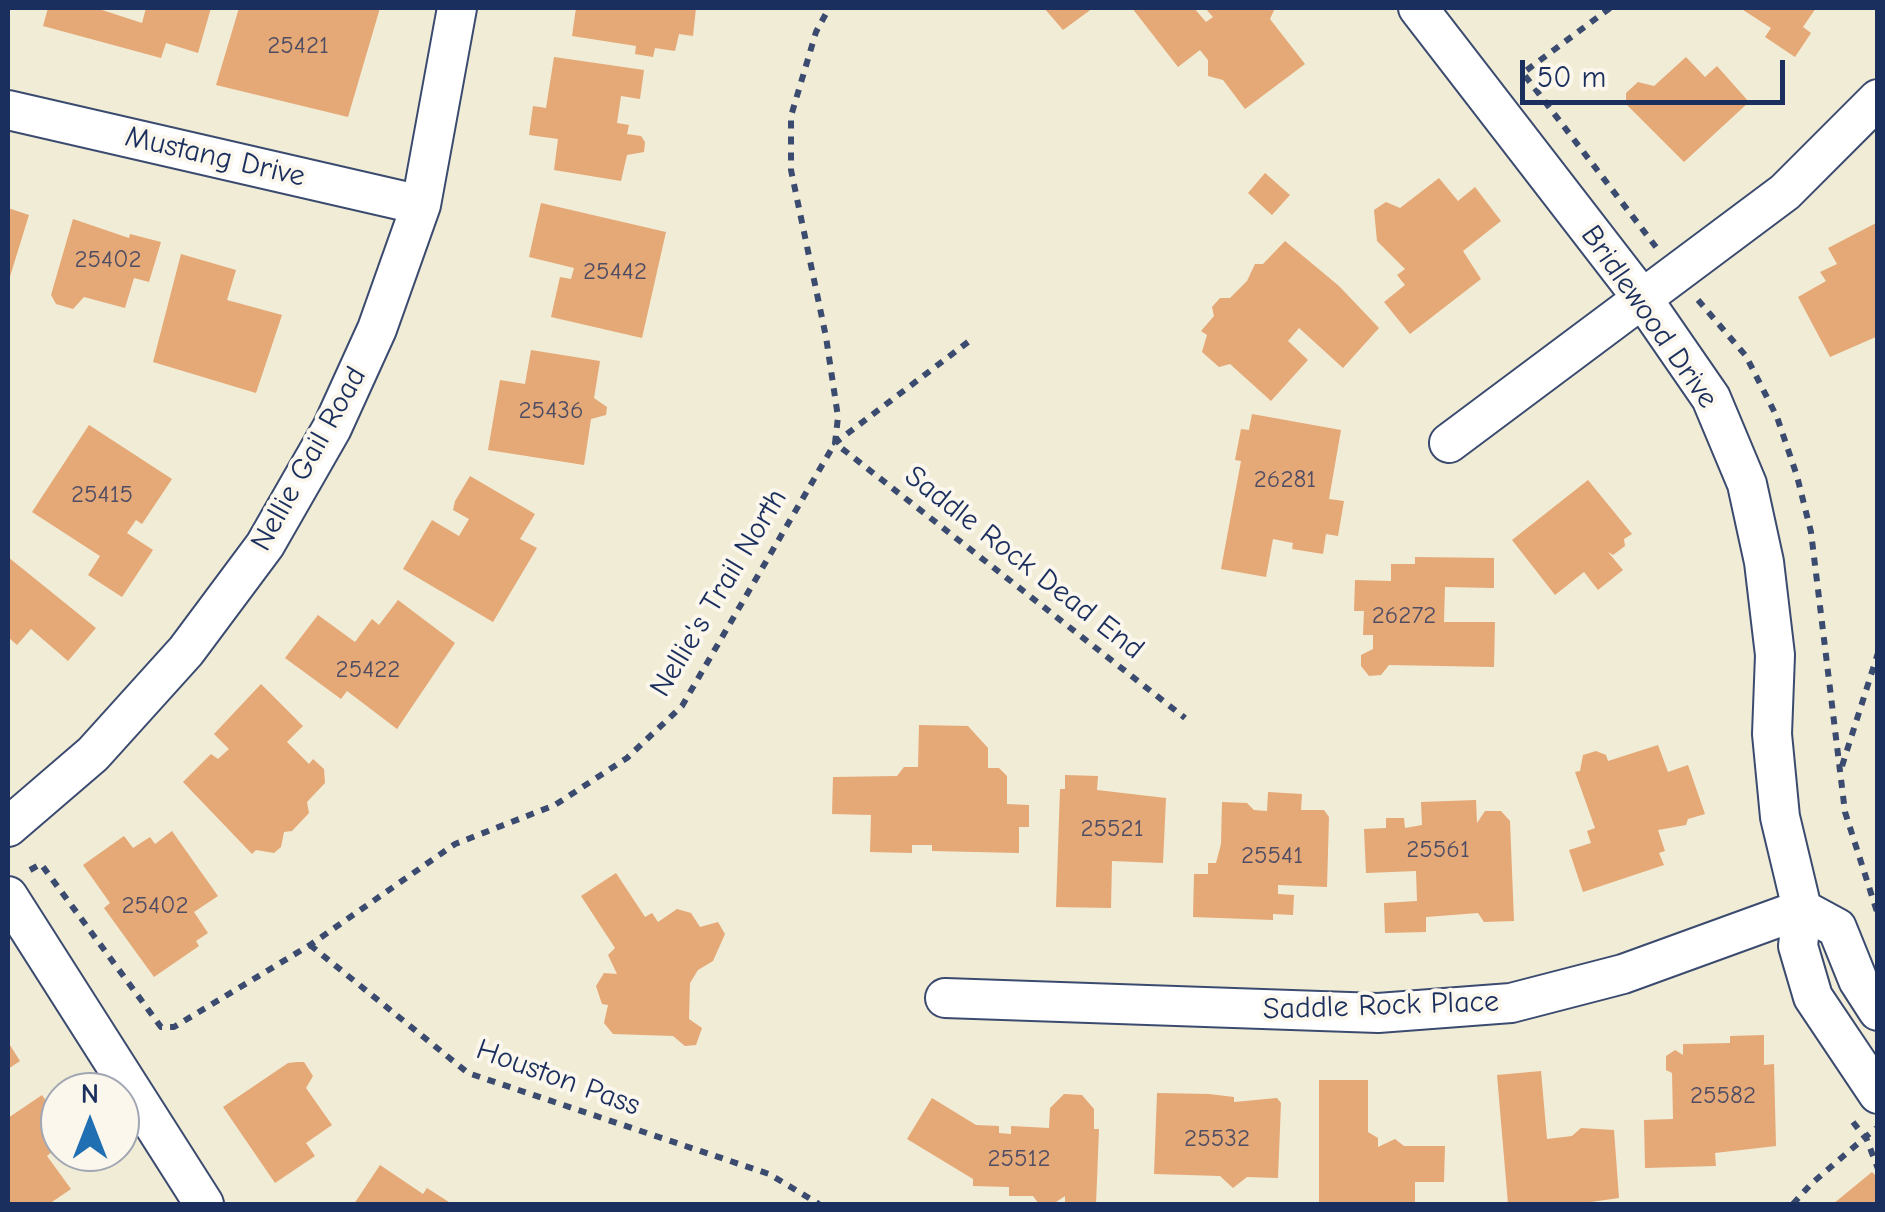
<!DOCTYPE html>
<style>
body{margin:0}
#map{position:relative;width:1885px;height:1212px;overflow:hidden;background:#f1ecd5;font-family:"Comic Neue",sans-serif}
canvas{display:block}
.frame{position:absolute;inset:0;border:10px solid #1b2f5e;pointer-events:none}
.north{position:absolute;left:40px;top:1072px;width:100px;height:100px;box-sizing:border-box;background:#fbf7ec;border:2px solid #a1a7b3;border-radius:50%;rotate:0deg;font-size:28px;font-weight:700;line-height:40px;text-align:center;color:#1b2f5e}
.north::after{content:'';display:block;margin:auto;width:35px;height:45px;background:#1f6fb2;clip-path:polygon(50% 0,100% 100%,50% 72%,0 100%)}
.scale{position:absolute;left:1520px;top:60px;width:265px;height:45px;box-sizing:border-box;border:5px solid #1b2f5e;border-top:0;padding-left:12px;font-size:30px;line-height:35px;white-space:nowrap;color:#1b2f5e;-webkit-text-stroke:8px #fbf7ec;paint-order:stroke}
</style>
<div id="map">
<canvas width="1885" height="1212"></canvas>
<div class="frame"></div>
<div class="north">N</div>
<div class="scale">50 m</div>
</div>
<script>
const ctx = document.querySelector('canvas').getContext('2d');
ctx.lineJoin = 'round';
function paint(path, color) { ctx.fillStyle = color; ctx.fill(path, 'evenodd'); }
const toPath = rows => new Path2D(rows.map(r => 'M' + r).join(''));
function strokePath(path, color, width, dash) { ctx.strokeStyle = color; ctx.lineWidth = width; ctx.lineCap = dash ? 'butt' : 'round'; ctx.setLineDash(dash || []); ctx.stroke(path); }
function drawText(font, color, halo, rows, align = 'center') {
  ctx.font = font + ' "Comic Neue",sans-serif'; ctx.lineWidth = 8; ctx.setLineDash([]); ctx.textBaseline = 'middle'; ctx.strokeStyle = halo; ctx.fillStyle = color; for (const [text, x, y, turn = 0] of rows) {
    ctx.save(); ctx.translate(x, y); ctx.rotate((+turn || 0) * Math.PI / 180); ctx.textAlign = isNaN(turn) ? turn : align; if (halo) ctx.strokeText(text, 0, 0); ctx.fillText(text, 0, 0); ctx.restore();
  }
}
paint(toPath([
 [48,8,96,8,142,23,146,8,211,8,198,53,166,43,161,58,43,26],
 [239,8,380,8,348,117,216,85],
 [576,8,696,8,693,36,679,34,675,51,655,48,653,57,635,54,636,46,572,36],
 [1044,8,1093,8,1063,30],
 [1132,8,1194,8,1206,22,1213,17,1205,8,1275,8,1270,19,1305,64,1245,109,1223,80,1208,76,1208,60,1200,50,1178,67],
 [1740,8,1816,8,1803,27,1811,33,1795,57,1765,37,1771,28],
 [554,57,644,70,640,99,621,96,617,123,629,125,627,134,641,136,645,142,644,152,627,155,621,181,554,170,558,139,529,135,533,106,546,108],
 [1686,57,1705,77,1717,66,1749,102,1684,162,1626,104,1626,93,1638,82,1654,86],
 [1265,173,1290,195,1272,215,1248,193],
 [1439,178,1458,201,1475,187,1501,221,1463,251,1481,279,1410,334,1384,302,1405,285,1397,275,1405,269,1377,241,1374,210,1386,202,1400,208],
 [541,203,666,232,642,338,551,317,560,277,571,279,574,268,529,257],
 [8,208,29,215,8,283],
 [73,219,129,238,130,234,161,242,149,282,134,278,125,308,84,297,73,309,56,304,51,295],
 [1878,222,1878,336,1830,357,1798,297,1826,281,1820,272,1837,264,1828,248],
 [1285,241,1339,286,1379,328,1343,368,1299,328,1288,341,1308,360,1271,401,1230,364,1219,367,1202,352,1207,335,1201,331,1214,316,1212,307,1220,298,1230,298,1247,281,1255,264,1263,264],
 [181,254,236,270,227,300,282,315,256,393,153,362],
 [531,350,600,361,594,398,607,407,606,415,591,419,584,465,488,450,500,380,525,384],
 [1252,414,1341,430,1329,499,1344,501,1338,536,1326,534,1323,554,1292,549,1293,543,1273,539,1266,577,1221,569,1241,461,1235,460,1241,429,1249,430],
 [89,425,172,479,142,524,136,520,127,533,153,550,122,597,88,575,100,556,32,512],
 [470,476,535,514,520,539,537,548,493,622,403,569,432,520,459,536,469,519,453,510,455,501],
 [1588,480,1632,534,1624,539,1625,546,1613,555,1608,552,1623,570,1598,590,1584,572,1555,595,1512,540],
 [8,557,96,628,68,661,31,629,17,645,8,637],
 [1415,557,1494,558,1494,588,1445,587,1444,622,1495,622,1494,667,1389,665,1381,675,1369,676,1361,666,1361,655,1373,649,1373,635,1363,635,1364,611,1354,611,1355,580,1391,581,1391,564,1415,564],
 [398,600,455,643,397,729,347,691,341,699,285,658,318,615,355,642,372,619,379,625],
 [261,684,303,726,287,742,309,764,313,759,324,769,325,783,307,802,309,813,292,831,284,832,281,847,274,853,256,850,252,854,183,782,211,754,218,759,229,749,214,734],
 [919,725,968,726,988,748,988,768,999,768,1007,776,1007,804,1029,805,1029,827,1019,827,1019,853,932,851,932,845,912,845,912,853,870,852,871,815,832,814,833,777,897,776,904,767,918,767],
 [1658,745,1668,772,1688,765,1705,814,1688,819,1686,825,1658,830,1665,851,1659,853,1664,865,1583,892,1569,850,1591,843,1587,831,1595,828,1575,772,1580,771,1583,755,1596,751,1606,755,1608,761],
 [1065,775,1098,776,1097,790,1166,798,1163,863,1112,861,1111,908,1056,907,1060,789,1065,789],
 [1268,792,1302,794,1301,810,1324,810,1329,817,1327,887,1278,885,1278,894,1294,895,1293,915,1273,914,1273,920,1193,917,1194,874,1208,874,1208,863,1216,863,1221,844,1222,802,1247,803,1254,810,1267,811],
 [1476,800,1477,823,1485,811,1501,811,1510,821,1514,921,1484,922,1478,913,1426,917,1426,932,1385,933,1384,903,1417,901,1416,871,1366,873,1364,829,1386,828,1386,818,1404,818,1405,828,1422,825,1421,802],
 [172,831,218,896,194,912,208,933,196,941,199,946,154,977,104,908,110,903,83,865,124,836,133,848,150,837,155,844],
 [616,873,645,917,652,913,658,922,677,909,691,913,700,927,718,922,725,934,713,961,698,970,690,983,689,1019,702,1028,696,1045,685,1046,673,1036,613,1034,604,1023,608,1005,602,1004,596,986,604,973,617,974,608,955,615,948,581,896],
 [1764,1035,1764,1065,1774,1064,1776,1146,1715,1153,1716,1166,1645,1168,1644,1120,1673,1119,1672,1073,1666,1070,1666,1056,1675,1050,1683,1055,1683,1044,1730,1043,1730,1036],
 [8,1042,20,1061,8,1069],
 [297,1062,304,1062,313,1076,306,1088,332,1125,306,1143,315,1156,275,1183,223,1107,288,1063],
 [1541,1071,1547,1139,1572,1136,1581,1128,1614,1130,1619,1198,1577,1204,1508,1204,1497,1075],
 [1319,1080,1368,1080,1368,1132,1378,1138,1378,1147,1395,1139,1404,1146,1445,1146,1444,1182,1415,1182,1415,1204,1319,1204],
 [1157,1093,1209,1094,1234,1097,1234,1102,1277,1098,1281,1103,1278,1178,1247,1177,1233,1188,1220,1176,1154,1174],
 [1064,1094,1082,1095,1094,1109,1094,1129,1099,1129,1096,1204,1065,1204,1065,1196,1053,1204,1039,1204,1033,1196,1009,1196,1009,1187,973,1186,973,1179,907,1139,932,1098,976,1125,999,1126,999,1133,1011,1134,1011,1126,1049,1128,1050,1108],
 [42,1095,60,1121,60,1145,47,1156,71,1189,49,1204,8,1204,8,1118],
 [380,1165,423,1194,427,1188,452,1204,354,1204],
 [1872,1172,1878,1178,1878,1204,1833,1204]
]), '#e5a877');
const minor = toPath([
 [1418,8,1642,298,1711,398,1747,484,1764,562,1775,655,1772,734,1780,817,1802,909,1798,946,1813,997,1878,1094],
 [8,110,421,205],
 [1449,443,1785,192,1878,99],
 [8,827,93,754,186,651,265,545,332,428,377,329,421,205,457,8],
 [8,896,204,1204],
 [1802,909,1837,928,1858,980,1878,1011],
 [945,998,1378,1013,1511,1003,1623,974,1802,909]
]);
strokePath(minor, '#3b4b70', 42);
strokePath(toPath([
 [1610,8,1523,73,1656,247],
 [1698,300,1746,356,1777,417,1797,476,1811,532,1845,812,1878,915],
 [968,342,835,443,1185,718],
 [1842,766,1878,653],
 [30,870,41,864,161,1027,174,1027,310,945,455,844,555,805,627,758,682,706,835,443,838,417,826,337,791,170,791,116,816,32,829,8],
 [310,945,468,1073,769,1174,819,1204],
 [1853,1122,1867,1140,1878,1169],
 [1793,1204,1811,1184,1876,1128]
]), '#3b4b70', 6, [8, 8]);
strokePath(minor, '#fff', 38);
drawText('25px', '#4e4d64', null, [
 ["25421",298,46],
 ["25402",108,260],
 ["25442",615,272],
 ["25436",551,411],
 ["26281",1285,480],
 ["25415",102,495],
 ["26272",1404,616],
 ["25422",368,670],
 ["25521",1112,829],
 ["25561",1438,850],
 ["25541",1272,856],
 ["25402",155,906],
 ["25582",1723,1096],
 ["25532",1217,1139],
 ["25512",1019,1159]
]);
drawText('30px', '#1b2f5e', '#fbf7ec', [
 ["Mustang Drive",215,157,13],
 ["Bridlewood Drive",1649,317,55],
 ["Nellie Gail Road",309,459,-61],
 ["Saddle Rock Dead End",1024,563,38],
 ["Nellie's Trail North",719,593,-59],
 ["Saddle Rock Place",1381,1006,-2],
 ["Houston Pass",558,1078,20]
]);
</script>
